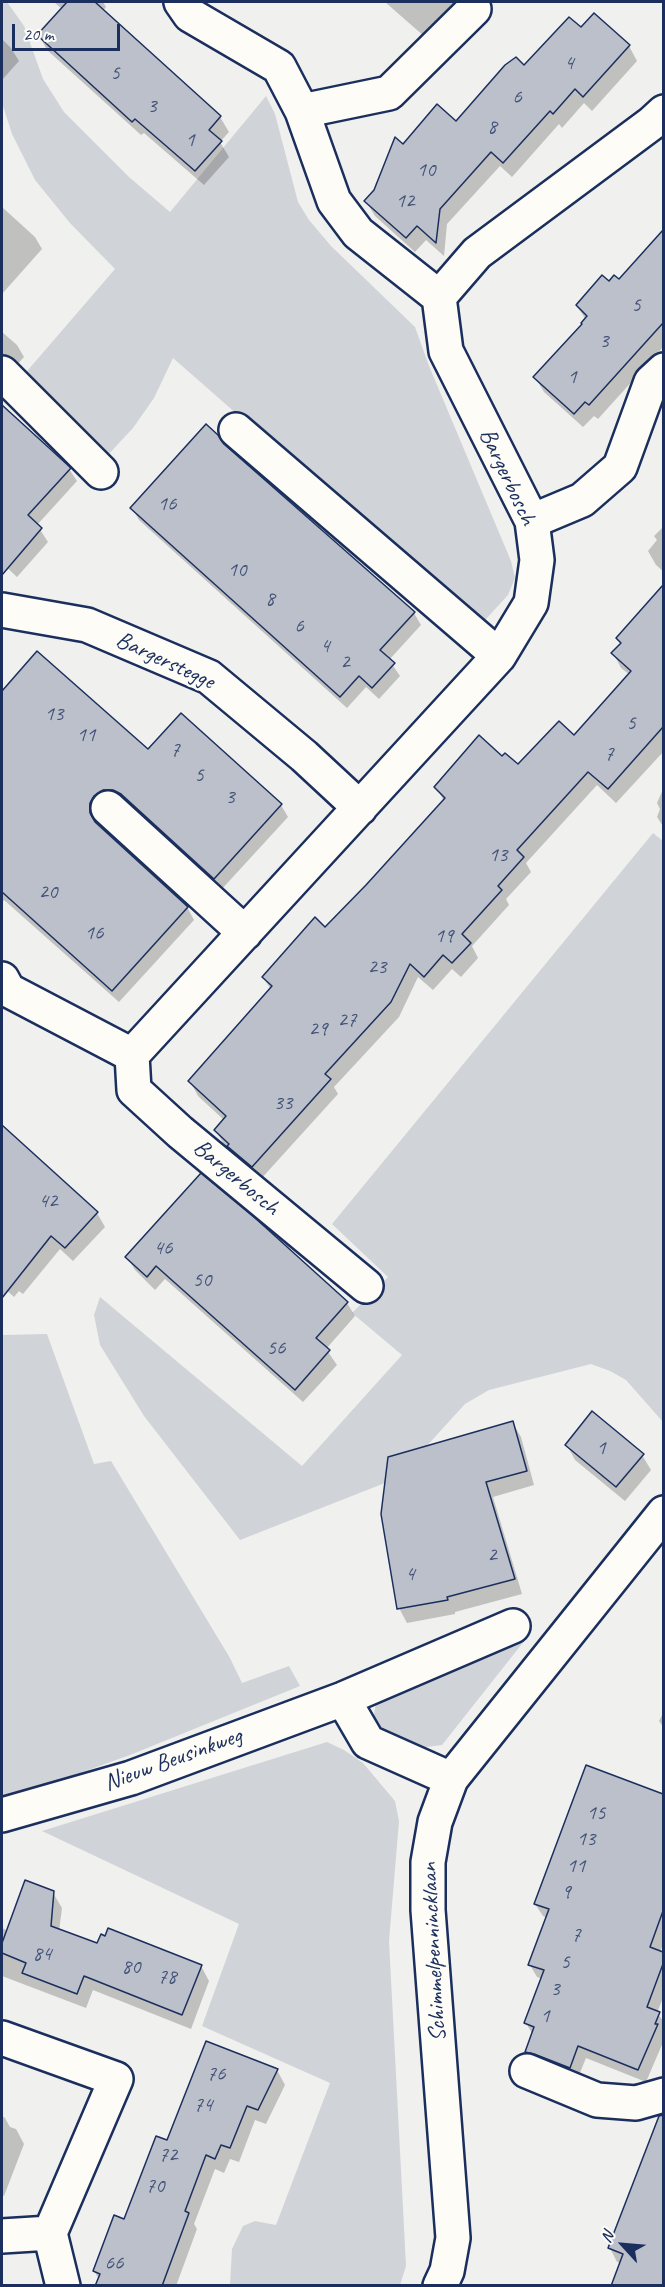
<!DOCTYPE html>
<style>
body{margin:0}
#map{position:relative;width:665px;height:2287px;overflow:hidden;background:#f0f0ee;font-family:Caveat,sans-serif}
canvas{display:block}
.frame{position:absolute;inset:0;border:3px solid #1b2f5e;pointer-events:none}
.north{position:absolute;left:593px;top:2215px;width:60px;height:60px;-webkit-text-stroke:4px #fdfcf7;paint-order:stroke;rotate:296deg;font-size:16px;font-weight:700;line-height:24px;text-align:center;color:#1b2f5e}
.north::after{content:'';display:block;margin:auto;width:21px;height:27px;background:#1b2f5e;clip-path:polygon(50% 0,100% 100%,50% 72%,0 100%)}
.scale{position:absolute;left:12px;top:24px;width:108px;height:27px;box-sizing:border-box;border:3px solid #1b2f5e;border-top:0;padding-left:8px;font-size:18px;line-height:21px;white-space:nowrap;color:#1b2f5e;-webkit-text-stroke:4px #fdfcf7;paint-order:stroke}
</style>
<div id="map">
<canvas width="665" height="2287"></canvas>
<div class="frame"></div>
<div class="north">N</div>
<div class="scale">20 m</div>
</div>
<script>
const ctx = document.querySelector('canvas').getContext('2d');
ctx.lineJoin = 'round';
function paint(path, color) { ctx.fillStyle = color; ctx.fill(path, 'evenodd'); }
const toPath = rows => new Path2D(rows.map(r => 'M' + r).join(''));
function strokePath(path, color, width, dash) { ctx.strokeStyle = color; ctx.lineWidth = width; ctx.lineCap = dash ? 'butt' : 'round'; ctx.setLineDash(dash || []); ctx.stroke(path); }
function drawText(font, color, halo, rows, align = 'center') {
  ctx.font = font + ' Caveat,sans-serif'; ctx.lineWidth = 4.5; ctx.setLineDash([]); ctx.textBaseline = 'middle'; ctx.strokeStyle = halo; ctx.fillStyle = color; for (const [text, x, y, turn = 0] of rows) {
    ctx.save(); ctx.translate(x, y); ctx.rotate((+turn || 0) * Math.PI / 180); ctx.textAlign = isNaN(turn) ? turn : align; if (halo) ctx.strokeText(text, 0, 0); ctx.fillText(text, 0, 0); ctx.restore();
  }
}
paint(toPath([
 [2,2,7,2,24,26,43,79,64,112,129,177,170,212,266,96,275,114,298,202,309,220,331,246,415,327,429,366,511,561,515,578,508,595,476,630,303,472,173,358,154,398,133,428,106,457,22,377,115,269,70,223,35,180,12,134,2,103],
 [653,833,663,841,663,1422,626,1380,610,1371,591,1364,489,1390,465,1404,424,1449,390,1481,240,1540,144,1416,100,1345,94,1315,100,1297,302,1466,402,1355,352,1313,388,1277,332,1224],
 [47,1334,94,1464,111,1461,230,1658,242,1683,289,1666,300,1686,130,1755,38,1788,2,1796,2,1335],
 [529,1635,442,1745,419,1748,380,1734,374,1715,376,1702,394,1683],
 [327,1742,344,1750,363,1763,395,1801,399,1821,389,1941,406,2266,400,2285,230,2285,232,2249,243,2226,255,2221,276,2225,330,2083,202,2026,239,1924,42,1831]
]), '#d0d3d8');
paint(toPath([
 [54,2,103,2,106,7,103,11,220,117,229,132,220,142,229,157,204,185,144,133,141,135,47,50,39,35,62,9],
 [385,2,493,2,433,44],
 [595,15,629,46,637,61,592,111,584,103,562,128,559,124,512,177,500,166,447,224,444,256,426,240,415,252,375,216,366,201,376,191,403,146,456,124,524,67,582,30],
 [2,39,11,48,19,61,2,80],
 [2,207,35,237,42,249,2,294],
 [664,233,664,346,598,419,594,416,583,427,544,392,535,377,586,320,577,306,609,283,619,281],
 [2,332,17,345,24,357,15,367,2,369],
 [2,406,69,469,77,481,37,525,48,542,17,577,2,563],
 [223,445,414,613,421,625,389,660,400,676,379,699,366,687,347,708,139,520,132,508],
 [664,526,664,572,656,565,648,551,657,540,654,536],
 [664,587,664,700,661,703,664,705,664,751,616,803,597,785,526,863,531,872,506,899,509,905,472,946,478,958,461,977,452,969,433,990,418,977,399,1017,334,1087,338,1094,260,1180,237,1161,231,1151,224,1144,215,1130,224,1120,198,1096,190,1081,271,990,263,977,325,929,444,801,436,787,503,758,518,766,574,737,630,675,621,668,613,653,621,645,618,638],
 [38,653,148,751,281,805,288,817,221,890,96,816,96,824,187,907,194,920,119,1002,4,900,2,903,2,693],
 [664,787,664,828,657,817,660,809,657,803],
 [2,1127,97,1213,105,1227,73,1261,60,1249,23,1294,19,1291,14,1297,2,1286],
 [127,1257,347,1303,355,1316,326,1349,337,1365,303,1402,165,1279,155,1290,135,1270],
 [512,1422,521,1437,534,1485,493,1497,522,1594,455,1612,455,1614,407,1623,399,1608],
 [567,1445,642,1455,651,1470,625,1501,575,1460],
 [664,1711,664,1728,659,1721],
 [587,1766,664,1797,664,1942,660,1952,664,1954,664,1995,657,2013,664,2022,664,2040,646,2082,586,2058,577,2080,535,2065,527,2052,533,2035,526,2023,543,1979,537,1977,530,1965,547,1918,543,1916,535,1904],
 [53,1893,62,1908,59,1931,98,1945,201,1966,209,1981,191,2029,93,1990,86,2008,2,1976,2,1978,2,1928,8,1931],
 [277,2070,285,2085,266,2124,255,2120,239,2162,230,2159,224,2173,215,2169,194,2224,197,2229,176,2286,97,2286,99,2279,94,2271,125,2221,168,2142],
 [2,2116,5,2118,10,2127,16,2129,24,2144,4,2196,2,2195],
 [650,2140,664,2146,664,2286,612,2286,621,2263,617,2262,610,2248]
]), '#0003');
const building = toPath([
 [67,2,95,2,221,116,209,130,222,141,195,171,135,119,132,122,37,35,67,2],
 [594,13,630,45,583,97,575,89,553,114,550,111,503,163,491,152,440,209,436,243,417,226,406,238,364,201,374,190,395,137,403,144,437,104,456,121,505,65,516,57,524,65,569,17,581,27,594,13],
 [663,230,663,323,589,405,585,402,574,414,533,377,582,324,581,323,587,316,576,305,602,275,609,281,614,275,619,279,663,230],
 [2,405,71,468,28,515,42,528,2,575,2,405],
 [206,424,218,435,224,444,415,612,380,650,395,663,372,688,359,676,340,697,130,508,206,424],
 [663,585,663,727,608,789,588,772,517,850,524,857,498,886,502,890,462,934,471,943,452,963,443,955,424,977,410,964,391,1002,325,1074,331,1079,252,1167,227,1146,229,1144,214,1130,226,1116,188,1081,272,986,262,977,315,917,325,927,366,885,445,798,434,787,479,735,502,756,505,753,518,764,559,721,574,735,631,671,611,653,621,643,616,638,663,585],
 [37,651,148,749,181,713,282,804,214,879,121,794,113,790,103,790,94,796,90,803,90,813,95,822,188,907,112,991,2,892,2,691,37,651],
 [2,1125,98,1212,65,1248,51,1236,2,1298,2,1125],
 [201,1173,254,1217,348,1302,316,1338,330,1350,295,1390,156,1266,147,1277,125,1257,201,1173],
 [592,1411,644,1454,616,1487,565,1445,592,1411],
 [513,1421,527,1471,486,1482,515,1579,447,1597,448,1600,397,1609,381,1514,388,1457,513,1421],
 [586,1765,663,1794,663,1911,650,1947,663,1952,663,1964,647,2007,660,2012,655,2024,658,2024,638,2070,578,2046,570,2068,534,2054,525,2052,534,2027,524,2023,544,1970,528,1965,549,1909,534,1904,586,1765],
 [25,1880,54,1891,51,1926,97,1943,101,1934,105,1936,108,1928,202,1965,182,2015,84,1976,77,1994,22,1973,26,1963,2,1953,2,1943,25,1880],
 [206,2041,278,2069,258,2110,247,2106,230,2148,221,2145,215,2159,206,2155,185,2211,189,2213,162,2286,95,2286,100,2274,93,2271,114,2215,124,2219,156,2136,167,2140,206,2041],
 [663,2115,663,2286,611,2286,623,2254,608,2248,659,2116,663,2115]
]);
paint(building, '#bbc0ca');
strokePath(building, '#1b2f5e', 1.5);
const street = toPath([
 [181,2,190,15,279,67,302,111],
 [439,297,358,233,334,201,302,111,389,93,474,9],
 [2,373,101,472],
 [236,430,499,656],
 [532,521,582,500,620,467,651,382,664,370],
 [2,610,87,625,209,677,304,756,360,808],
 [108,808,245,933],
 [2,979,8,990,132,1055],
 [366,1286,180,1132,134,1090,132,1055,499,656,531,603,537,560,532,521,446,351,439,297,477,253,652,123,664,112],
 [343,1699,368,1742,451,1779],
 [2,1815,131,1778,343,1699,513,1626],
 [2,2038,116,2079,50,2233,2,2236],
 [527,2071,597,2100,636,2103,664,2095],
 [50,2233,63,2286]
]);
const secondary = toPath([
 [440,2286,447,2271,453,2238,428,1910,428,1862,435,1822,451,1779,664,1513]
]);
strokePath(street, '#1b2f5e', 38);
strokePath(secondary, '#1b2f5e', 38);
strokePath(street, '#fdfcf7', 33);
strokePath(secondary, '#fdfcf7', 33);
drawText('21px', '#435379', null, [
 ["4",569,63],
 ["5",115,73],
 ["6",517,97],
 ["3",152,106],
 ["8",492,127],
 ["1",190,140],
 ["10",426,170],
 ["12",405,201],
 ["5",636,305],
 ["3",604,341],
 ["1",572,377],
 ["16",167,504],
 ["10",237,570],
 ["8",270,599],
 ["6",299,626],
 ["4",325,646],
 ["2",345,662],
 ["13",54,714],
 ["5",631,723],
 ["11",86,735],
 ["7",175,750],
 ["7",609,754],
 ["5",199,775],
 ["3",230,797],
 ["13",498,855],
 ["20",48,892],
 ["16",94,933],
 ["19",444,936],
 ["23",377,967],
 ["27",347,1020],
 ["29",318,1029],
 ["33",283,1103],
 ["42",48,1201],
 ["46",163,1248],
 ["50",202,1280],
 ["56",276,1348],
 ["1",601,1448],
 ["2",492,1555],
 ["4",410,1574],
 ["15",596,1813],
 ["13",586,1839],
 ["11",576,1866],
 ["9",566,1892],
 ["7",576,1935],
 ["84",42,1954],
 ["5",565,1962],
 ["80",131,1967],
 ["78",167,1977],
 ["3",555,1989],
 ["1",545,2016],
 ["76",216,2074],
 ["74",203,2105],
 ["72",168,2155],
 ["70",155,2186],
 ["66",114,2263]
]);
drawText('24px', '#1b2f5e', '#fdfcf7', [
 ["Bargerbosch",507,477,65],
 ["Bargerstegge",165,661,25],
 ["Bargerbosch",236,1178,40],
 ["Nieuw Beusinkweg",173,1760,-20],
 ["Schimmelpennincklaan",434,1952,-93]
]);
</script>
